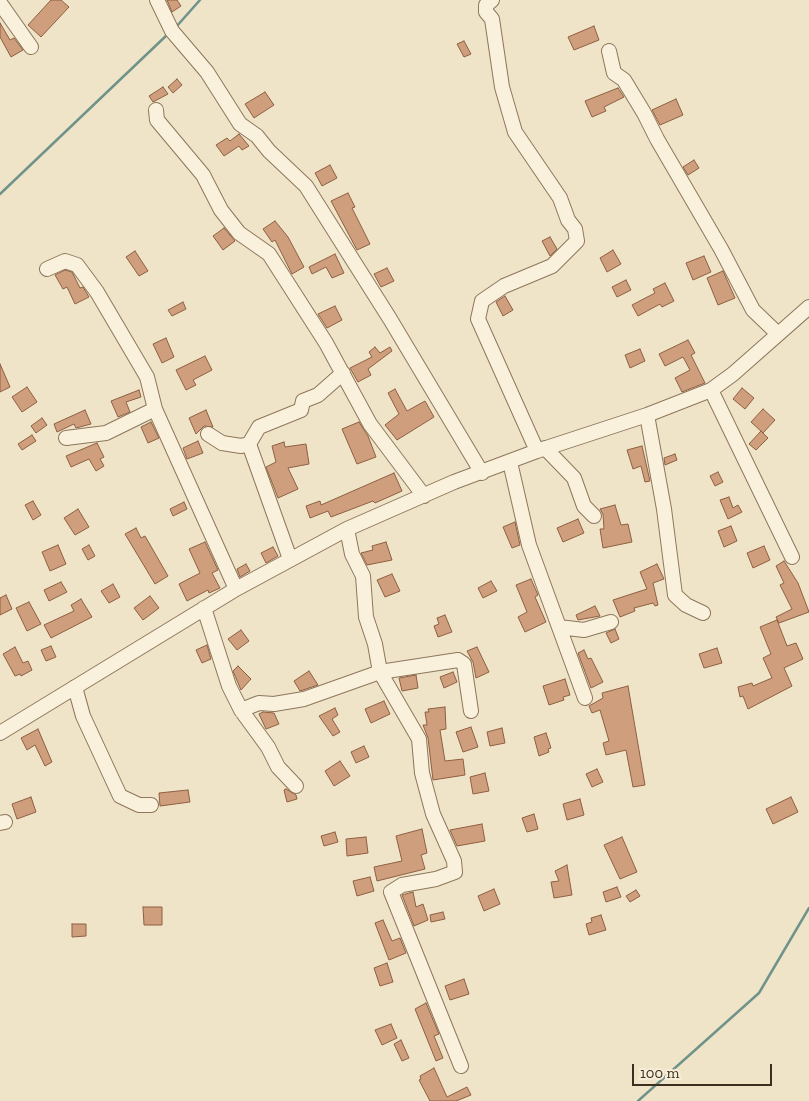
<!DOCTYPE html>
<style>
body{margin:0}
#map{position:relative;width:809px;height:1101px;overflow:hidden;background:#f0e4c8;font-family:"Zilla Slab",serif}
canvas{display:block}
.scale{position:absolute;left:632px;top:1064px;width:140px;height:22px;box-sizing:border-box;border:2px solid #3d2e20;border-top:0;padding-left:6px;font-size:15px;line-height:18px;white-space:nowrap;color:#3d2e20;-webkit-text-stroke:4px #f7eed8;paint-order:stroke}
</style>
<div id="map">
<canvas width="809" height="1101"></canvas>
<div class="scale">100 m</div>
</div>
<script>
const ctx = document.querySelector('canvas').getContext('2d');
ctx.lineJoin = 'round';
const toPath = rows => new Path2D(rows.map(r => 'M' + r).join(''));
function strokePath(path, color, width, dash) { ctx.strokeStyle = color; ctx.lineWidth = width; ctx.lineCap = dash ? 'butt' : 'round'; ctx.setLineDash(dash || []); ctx.stroke(path); }
function paint(path, color) { ctx.fillStyle = color; ctx.fill(path, 'evenodd'); }
strokePath(toPath([
 [176,27,200,0],
 [0,194,168,34],
 [638,1101,759,993,809,908]
]), '#6f938a', 2.5);
const building = toPath([
 [51,0,61,0,69,7,41,37,28,25,51,0],
 [167,0,177,0,181,6,172,12,167,0],
 [0,23,10,40,14,38,23,50,11,57,0,37,0,23],
 [594,26,599,40,574,50,568,37,594,26],
 [464,41,471,54,464,57,457,44,464,41],
 [177,79,182,85,173,93,168,87,177,79],
 [163,87,168,94,153,102,149,96,163,87],
 [618,88,624,97,604,107,606,111,592,117,585,101,618,88],
 [265,92,274,105,254,118,245,104,265,92],
 [676,99,683,115,660,125,652,110,676,99],
 [239,134,249,146,242,150,239,146,224,156,216,145,227,138,230,141,239,134],
 [694,160,699,168,688,175,683,167,694,160],
 [330,165,337,178,322,186,315,173,330,165],
 [348,193,355,207,352,208,370,244,357,250,331,201,348,193],
 [275,221,288,237,304,267,292,274,275,240,272,242,263,229,275,221],
 [224,228,235,241,223,250,213,236,224,228],
 [550,237,557,249,550,256,542,241,550,237],
 [613,250,621,264,607,272,600,258,613,250],
 [135,251,148,271,139,276,126,257,135,251],
 [335,254,344,273,332,278,326,267,312,274,309,267,335,254],
 [704,256,711,272,693,280,686,263,704,256],
 [387,268,394,281,381,287,374,274,387,268],
 [65,270,72,272,80,288,83,287,89,297,75,304,67,287,63,289,55,275,65,270],
 [723,271,735,298,718,305,707,278,723,271],
 [626,280,631,290,617,297,612,287,626,280],
 [665,283,674,301,662,307,660,304,638,316,632,305,655,293,653,289,665,283],
 [505,296,513,310,503,316,496,302,505,296],
 [183,302,186,309,172,316,168,310,183,302],
 [335,306,342,320,327,328,318,314,335,306],
 [166,338,174,357,162,363,153,344,166,338],
 [688,340,695,353,691,355,705,383,682,392,675,378,690,370,683,357,665,366,659,354,688,340],
 [375,347,380,353,390,347,392,351,368,369,371,375,358,382,350,368,372,357,369,352,375,347],
 [640,349,645,361,630,368,625,355,640,349],
 [205,356,212,370,193,380,196,385,186,390,176,370,205,356],
 [0,364,10,387,0,392,0,364],
 [27,387,37,402,22,412,12,397,27,387],
 [742,388,754,398,745,409,733,399,742,388],
 [395,389,407,411,425,401,434,417,397,440,385,425,399,414,388,393,395,389],
 [139,390,141,397,126,402,130,412,118,417,111,401,139,390],
 [763,409,775,420,763,433,751,422,763,409],
 [85,410,91,424,76,428,74,424,57,432,54,424,85,410],
 [206,410,213,427,204,426,196,434,189,418,206,410],
 [42,418,47,425,36,433,31,426,42,418],
 [151,422,159,438,148,443,141,427,151,422],
 [359,422,368,436,376,457,357,464,342,429,359,422],
 [761,431,768,438,756,450,749,444,761,431],
 [32,435,36,441,22,450,18,444,32,435],
 [198,441,203,453,187,459,183,448,198,441],
 [284,442,285,447,306,444,309,464,288,468,298,489,278,498,266,467,276,462,272,446,284,442],
 [97,443,104,457,100,459,104,466,96,471,89,459,71,467,66,456,97,443],
 [642,446,650,481,645,482,641,466,633,469,627,450,642,446],
 [675,454,677,460,665,465,664,458,675,454],
 [718,472,723,482,715,486,710,476,718,472],
 [394,473,402,491,375,503,373,501,331,517,328,511,310,518,306,506,320,501,321,505,394,473],
 [729,497,733,508,738,505,742,512,728,519,720,500,729,497],
 [33,501,41,515,33,520,25,505,33,501],
 [184,502,187,509,173,516,170,509,184,502],
 [615,505,621,525,628,524,632,542,603,548,600,529,604,529,603,514,600,509,615,505],
 [78,509,89,527,75,535,64,518,78,509],
 [578,519,584,533,563,542,557,528,578,519],
 [515,522,520,545,512,548,503,527,515,522],
 [731,526,737,541,724,547,718,531,731,526],
 [136,528,141,538,145,536,168,576,155,584,125,534,136,528],
 [205,542,218,570,212,573,220,588,209,593,208,590,187,601,179,584,200,573,189,549,205,542],
 [386,542,392,560,367,565,361,553,373,550,372,546,386,542],
 [58,545,66,564,50,571,42,552,58,545],
 [89,545,95,556,88,560,82,549,89,545],
 [764,546,770,560,753,568,747,553,764,546],
 [273,547,278,556,266,563,261,553,273,547],
 [784,561,798,583,809,612,779,623,776,617,792,609,780,585,784,583,776,566,784,561],
 [246,564,250,571,240,577,237,569,246,564],
 [657,564,664,579,653,583,658,605,655,606,653,603,634,608,635,611,620,617,613,600,647,589,640,572,657,564],
 [392,574,400,591,385,597,377,580,392,574],
 [531,579,538,595,535,597,546,622,525,632,518,617,527,612,516,585,531,579],
 [491,581,497,591,483,598,478,588,491,581],
 [61,582,67,592,49,601,44,590,61,582],
 [113,584,120,597,109,603,101,591,113,584],
 [6,595,12,609,0,615,0,598,6,595],
 [150,596,159,608,143,620,134,608,150,596],
 [81,599,92,617,51,638,44,625,74,611,71,605,81,599],
 [29,602,41,624,27,631,16,608,29,602],
 [595,606,600,616,578,620,576,615,595,606],
 [445,615,452,632,438,637,434,626,439,624,437,618,445,615],
 [777,620,787,646,796,643,803,659,784,668,792,686,748,709,743,696,740,697,738,687,752,683,753,686,772,678,763,658,771,654,760,627,777,620],
 [615,629,619,639,611,643,606,633,615,629],
 [241,630,249,641,237,650,228,639,241,630],
 [207,645,211,659,202,663,196,650,207,645],
 [51,646,56,657,46,661,41,650,51,646],
 [15,647,23,663,28,661,32,670,21,676,20,674,15,676,3,654,15,647],
 [477,647,489,672,476,678,473,662,467,651,477,647],
 [717,648,722,663,704,668,699,654,717,648],
 [584,650,588,659,591,658,603,682,591,688,578,653,584,650],
 [238,666,251,679,241,690,233,671,238,666],
 [309,671,318,685,300,691,294,681,309,671],
 [453,672,457,682,444,688,440,677,453,672],
 [416,675,418,688,402,691,399,678,416,675],
 [565,679,570,695,563,697,564,700,549,705,543,686,565,679],
 [628,686,645,785,633,787,626,750,606,755,603,743,609,741,600,710,592,713,589,706,603,698,602,693,628,686],
 [384,701,390,714,371,723,365,709,384,701],
 [445,707,446,729,440,730,445,761,463,759,465,775,433,780,428,738,423,725,427,725,425,712,429,712,428,709,445,707],
 [335,708,338,715,332,719,340,732,333,736,319,716,335,708],
 [263,712,274,713,279,724,266,729,259,714,263,712],
 [471,727,478,747,463,752,456,732,471,727],
 [502,728,505,743,490,746,487,732,502,728],
 [38,729,52,762,45,766,35,745,27,750,21,738,38,729],
 [546,733,551,748,548,749,549,752,539,756,534,737,546,733],
 [364,746,369,757,356,763,351,752,364,746],
 [340,761,350,776,334,786,325,771,340,761],
 [597,769,603,782,592,787,586,774,597,769],
 [485,773,489,791,473,794,470,777,485,773],
 [286,789,296,795,297,799,287,802,284,790,286,789],
 [188,790,190,802,160,806,159,793,188,790],
 [31,797,36,812,17,819,12,804,31,797],
 [791,797,798,812,773,824,766,809,791,797],
 [580,799,584,815,567,820,563,804,580,799],
 [534,814,538,829,527,832,522,818,534,814],
 [482,824,485,841,457,846,450,830,482,824],
 [422,829,427,853,421,855,425,869,377,881,374,867,402,861,396,836,422,829],
 [335,832,338,842,324,846,321,836,335,832],
 [366,837,368,853,347,856,346,839,366,837],
 [622,837,637,872,620,879,604,845,622,837],
 [567,865,572,895,554,898,551,882,559,881,555,871,567,865],
 [370,877,374,891,357,896,353,881,370,877],
 [617,887,621,897,606,902,603,892,617,887],
 [494,889,500,904,484,911,478,896,494,889],
 [636,890,640,896,630,902,626,896,636,890],
 [413,892,416,907,423,904,428,920,414,926,402,895,413,892],
 [143,907,162,907,162,925,144,925,143,907],
 [443,912,445,919,431,922,430,915,443,912],
 [601,915,606,930,589,935,586,924,592,922,591,918,601,915],
 [383,920,392,941,400,938,406,953,389,960,375,923,383,920],
 [72,924,86,924,86,936,72,937,72,924],
 [387,963,393,982,380,986,374,968,387,963],
 [464,979,469,994,450,1000,445,986,464,979],
 [426,1003,439,1034,434,1036,443,1058,436,1061,415,1009,426,1003],
 [391,1024,397,1038,382,1045,375,1030,391,1024],
 [401,1040,409,1058,402,1061,394,1044,401,1040],
 [434,1068,447,1097,467,1087,471,1095,456,1101,430,1101,419,1080,421,1079,420,1076,434,1068]
]);
paint(building, '#cf9f7d');
strokePath(building, '#8d5f41', 1);
const minor = toPath([
 [157,0,172,31,207,72,240,124,257,136,269,151,306,186,390,319,482,473],
 [492,0,486,5,486,12,492,19,502,87,515,132,560,198,568,220,575,229,577,241,552,266,504,286,482,301,478,319,537,451],
 [0,3,31,47],
 [609,51,614,73,624,80,644,113,657,139,721,249,753,310,778,334],
 [156,110,157,120,203,175,221,210,239,233,269,254,326,343,370,424,424,496],
 [47,269,65,261,77,265,97,292,147,377,155,409,236,589],
 [711,390,792,557],
 [647,415,664,509,675,595,686,605,703,613],
 [208,434,222,443,241,446,249,444,259,427,301,410,303,401,318,395,343,373],
 [66,438,106,433,155,409],
 [249,444,290,559],
 [545,448,574,478,584,506,594,516],
 [510,462,529,545,585,698],
 [347,529,352,554,363,576,366,617,375,644,380,672,419,739,422,773,433,814,454,861,455,872,436,879,402,885,391,892,461,1066],
 [204,608,229,686,241,710,268,747,278,767,296,786],
 [559,627,584,630,611,622],
 [75,687,83,716,120,796,139,805,151,805],
 [241,710,259,703,274,704,304,699,380,672,458,660,464,664,471,711],
 [0,733,236,589,347,529,454,482,537,451,647,415,711,390,733,374,809,307],
 [0,823,5,822]
]);
strokePath(minor, '#8d765c', 16);
strokePath(minor, '#faf1dc', 14);
</script>
